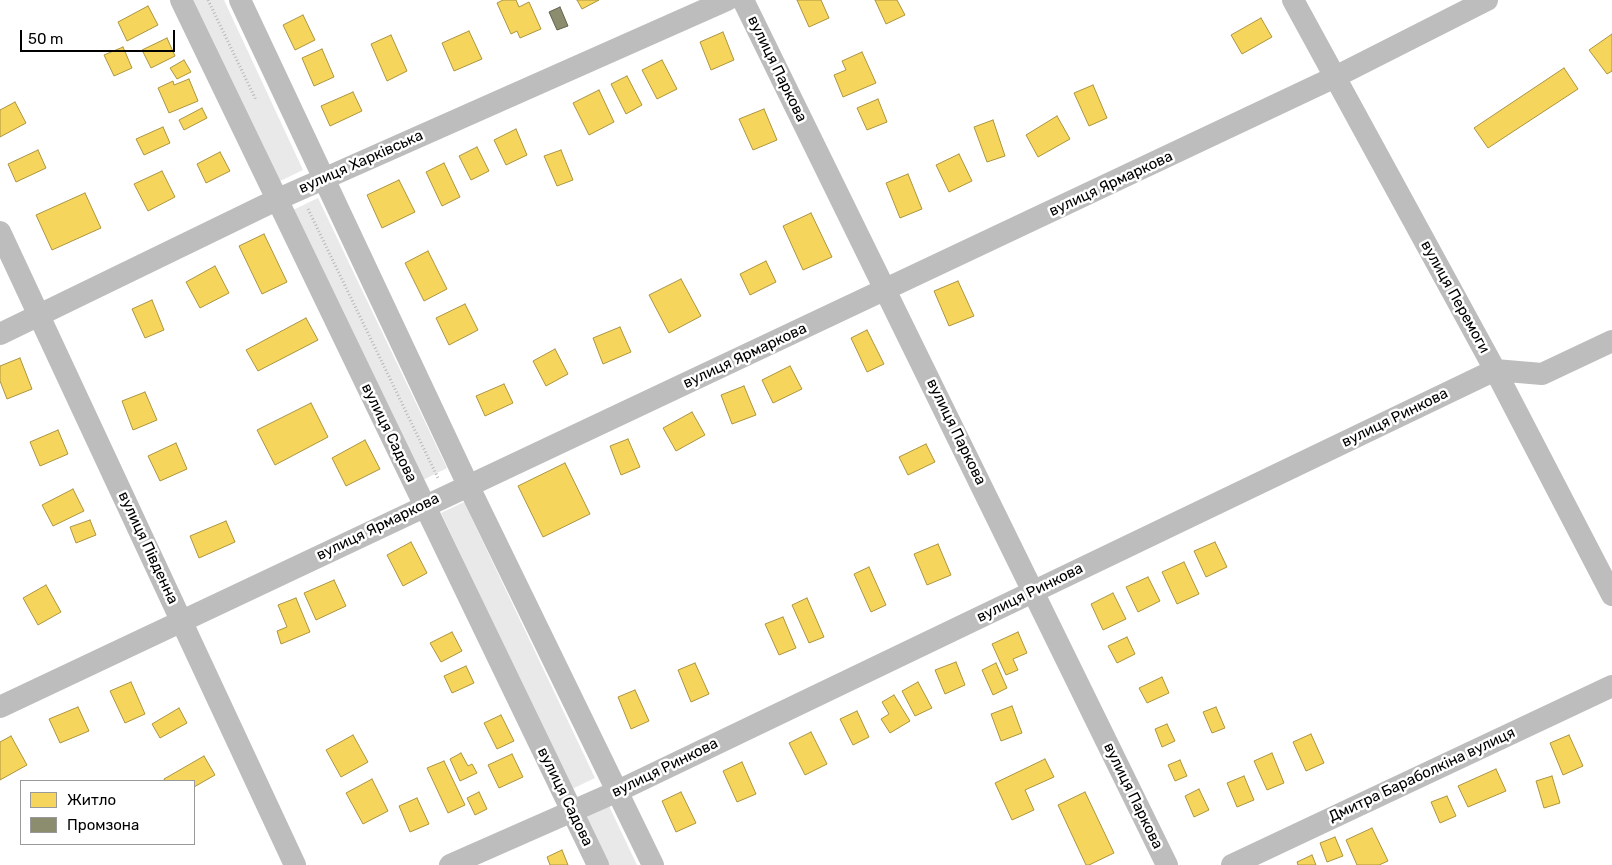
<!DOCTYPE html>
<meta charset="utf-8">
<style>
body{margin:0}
#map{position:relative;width:1612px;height:865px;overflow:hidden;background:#fff;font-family:Rubik,sans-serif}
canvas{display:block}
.legend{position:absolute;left:20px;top:780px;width:175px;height:65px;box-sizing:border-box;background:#fff;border:1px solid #999;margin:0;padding:6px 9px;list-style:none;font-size:15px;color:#000}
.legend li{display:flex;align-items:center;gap:10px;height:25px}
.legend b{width:25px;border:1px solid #999}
.scale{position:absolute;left:20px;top:30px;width:155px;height:22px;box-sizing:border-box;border:2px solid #000;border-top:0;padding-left:6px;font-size:15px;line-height:18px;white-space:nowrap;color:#000;-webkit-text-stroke:4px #fff;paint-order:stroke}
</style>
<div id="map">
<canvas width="1612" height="865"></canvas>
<ul class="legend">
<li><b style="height:14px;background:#f6d55c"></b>Житло</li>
<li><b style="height:14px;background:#8c8c6e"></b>Промзона</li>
</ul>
<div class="scale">50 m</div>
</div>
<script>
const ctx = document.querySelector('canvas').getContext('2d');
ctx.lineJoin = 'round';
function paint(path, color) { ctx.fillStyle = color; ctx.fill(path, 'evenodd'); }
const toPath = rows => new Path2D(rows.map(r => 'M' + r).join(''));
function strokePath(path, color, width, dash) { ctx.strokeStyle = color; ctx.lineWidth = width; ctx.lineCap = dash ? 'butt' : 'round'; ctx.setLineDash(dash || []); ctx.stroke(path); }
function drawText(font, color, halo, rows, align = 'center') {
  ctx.font = font + ' Rubik,sans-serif'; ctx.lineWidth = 5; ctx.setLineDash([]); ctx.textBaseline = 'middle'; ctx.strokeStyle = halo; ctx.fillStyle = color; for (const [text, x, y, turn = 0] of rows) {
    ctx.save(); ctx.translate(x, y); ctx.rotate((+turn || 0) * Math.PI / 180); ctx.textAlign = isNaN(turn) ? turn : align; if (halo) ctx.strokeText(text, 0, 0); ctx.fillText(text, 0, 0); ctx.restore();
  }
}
paint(toPath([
 [193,0,224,0,303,170,278,182],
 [318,198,447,468,423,480,293,210],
 [464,502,595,778,572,789,441,513],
 [608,804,637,865,608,865,584,815]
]), '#e9e9e9');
const homes = toPath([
 [503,0,516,0,519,7,529,2,541,29,520,38,517,31,511,34,497,3,503,0],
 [577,0,599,0,582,9,577,0],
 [797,0,821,0,829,18,809,27,797,0],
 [875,0,897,0,905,15,886,24,875,0],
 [148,6,158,25,127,41,118,22,148,6],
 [303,15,315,40,295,50,283,25,303,15],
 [1261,18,1272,37,1242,54,1231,35,1261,18],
 [469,31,482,59,454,71,442,43,469,31],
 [723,32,734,60,711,70,700,42,723,32],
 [1612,34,1612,71,1607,74,1589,50,1612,34],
 [391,35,407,71,387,81,371,44,391,35],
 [167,38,175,56,151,68,142,50,167,38],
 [123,47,132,68,114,76,104,55,123,47],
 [322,49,334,77,314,86,302,58,322,49],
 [862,52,876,83,843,97,834,75,846,70,842,61,862,52],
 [184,60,191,72,177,79,170,68,184,60],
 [662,60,677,89,657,99,642,70,662,60],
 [1564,68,1578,89,1488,148,1474,128,1564,68],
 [627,76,642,105,626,114,611,84,627,76],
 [189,79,198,101,169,113,158,88,173,81,174,85,189,79],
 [1093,85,1107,118,1089,126,1074,93,1093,85],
 [599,90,614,122,589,135,573,103,599,90],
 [353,92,362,111,330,126,321,106,353,92],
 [878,99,887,122,867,130,857,108,878,99],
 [15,102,26,123,0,137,0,110,15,102],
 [202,108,207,118,184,130,179,120,202,108],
 [764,109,777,140,753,150,739,119,764,109],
 [1057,116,1070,139,1038,157,1026,135,1057,116],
 [993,120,1005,156,987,162,974,127,993,120],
 [163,127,170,143,144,155,136,139,163,127],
 [516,129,527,155,506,165,494,140,516,129],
 [477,147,489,171,471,180,459,156,477,147],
 [38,150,46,168,16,182,8,164,38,150],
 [561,150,573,180,557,186,544,156,561,150],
 [220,152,230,171,206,183,197,164,220,152],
 [959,154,972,181,949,192,936,165,959,154],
 [444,163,460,197,442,206,426,172,444,163],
 [162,171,175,197,148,211,134,184,162,171],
 [908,174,922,209,900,218,886,183,908,174],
 [399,180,415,212,382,228,367,195,399,180],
 [85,193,101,228,52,250,36,215,85,193],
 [811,213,832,257,803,270,783,226,811,213],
 [264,234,287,282,262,294,239,246,264,234],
 [428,251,447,289,424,301,405,263,428,251],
 [766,261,776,282,750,295,740,274,766,261],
 [215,266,229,293,200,308,186,282,215,266],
 [681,279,701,316,669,333,649,295,681,279],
 [958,281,974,316,949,326,934,291,958,281],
 [152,300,164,330,145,338,132,309,152,300],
 [465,304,478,330,449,345,436,318,465,304],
 [306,318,318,340,258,371,246,350,306,318],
 [620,327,631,352,603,364,593,338,620,327],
 [867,330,884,364,867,372,851,338,867,330],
 [555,349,568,374,546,386,533,361,555,349],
 [20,358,32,389,7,399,0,381,0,366,20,358],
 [790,366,802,389,773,403,762,380,790,366],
 [504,384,513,403,485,416,476,396,504,384],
 [744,386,756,415,732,424,721,395,744,386],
 [145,392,157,420,133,430,122,401,145,392],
 [311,403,328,437,275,465,257,430,311,403],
 [692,412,705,435,676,451,663,428,692,412],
 [58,430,68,454,40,466,30,442,58,430],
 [628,439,640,467,621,475,610,446,628,439],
 [365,440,380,469,346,486,332,458,365,440],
 [176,443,187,469,160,481,148,456,176,443],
 [926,444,935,462,908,475,899,457,926,444],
 [565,463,590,514,543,537,518,486,565,463],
 [73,489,84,511,53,526,42,505,73,489],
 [90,520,96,535,76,543,70,527,90,520],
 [226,521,235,542,199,558,190,536,226,521],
 [411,542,427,573,403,586,387,555,411,542],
 [1215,542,1227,567,1206,577,1194,551,1215,542],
 [938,544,951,575,927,585,914,554,938,544],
 [1184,562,1199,594,1177,604,1162,572,1184,562],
 [869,567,886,605,871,612,854,574,869,567],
 [1148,577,1160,601,1138,612,1126,587,1148,577],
 [334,580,346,606,316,620,304,593,334,580],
 [46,585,61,612,38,625,23,598,46,585],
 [1113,593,1126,619,1103,630,1091,604,1113,593],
 [296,598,310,632,281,644,277,631,287,627,278,605,296,598],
 [807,598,824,637,809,643,792,605,807,598],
 [783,617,796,648,779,655,765,624,783,617],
 [452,632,462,651,441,662,430,643,452,632],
 [1018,632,1027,653,1013,659,1018,670,1006,675,992,644,1018,632],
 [1127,637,1135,654,1117,663,1108,646,1127,637],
 [956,662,965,685,945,694,935,670,956,662],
 [695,663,709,694,691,702,678,670,695,663],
 [996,663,1007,688,993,695,982,670,996,663],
 [466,666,474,683,452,693,444,676,466,666],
 [1162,677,1169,693,1147,703,1139,688,1162,677],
 [131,682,145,714,125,723,110,691,131,682],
 [918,682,932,708,915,716,902,691,918,682],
 [635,690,649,721,631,729,618,697,635,690],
 [894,695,910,721,890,733,881,719,889,714,882,702,894,695],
 [1012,706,1022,733,1001,741,991,714,1012,706],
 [78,707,89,731,60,743,49,719,78,707],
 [1216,707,1225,728,1212,733,1203,712,1216,707],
 [179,708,187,723,160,738,152,724,179,708],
 [857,711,869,737,853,745,840,719,857,711],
 [501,715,514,741,497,749,484,723,501,715],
 [1167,724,1175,741,1162,747,1155,729,1167,724],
 [811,732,827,764,805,775,789,743,811,732],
 [1311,734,1324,763,1306,771,1293,742,1311,734],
 [353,735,368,762,341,777,326,750,353,735],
 [1569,735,1583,766,1563,775,1550,743,1569,735],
 [11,736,27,765,0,780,0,742,11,736],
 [461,753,468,766,472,764,477,773,460,781,450,759,461,753],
 [1272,753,1284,783,1267,790,1254,761,1272,753],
 [512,754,523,777,499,788,488,765,512,754],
 [204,756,215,775,194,787,194,781,165,781,164,779,204,756],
 [1045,759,1054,777,1025,790,1034,810,1012,820,995,783,1045,759],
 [1180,760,1187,776,1175,781,1168,765,1180,760],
 [444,761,465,805,448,813,427,768,444,761],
 [742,762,756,794,737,802,723,771,742,762],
 [1496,769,1506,791,1468,807,1458,786,1496,769],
 [1244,776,1254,800,1237,807,1227,783,1244,776],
 [1552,776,1560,803,1544,808,1536,781,1552,776],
 [372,779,388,811,363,824,346,793,372,779],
 [1199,789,1209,810,1194,817,1185,796,1199,789],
 [479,792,487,809,475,815,467,798,479,792],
 [681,792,696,823,676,832,662,801,681,792],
 [1085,792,1114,853,1089,865,1086,865,1058,805,1085,792],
 [1447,796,1456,816,1440,823,1431,802,1447,796],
 [417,798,429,824,410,832,399,806,417,798],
 [1372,828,1388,861,1379,865,1357,865,1346,840,1372,828],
 [1335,837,1343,856,1327,862,1320,843,1335,837],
 [562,850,568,865,550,865,547,857,562,850],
 [1312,855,1316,865,1298,865,1297,862,1312,855]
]);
paint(homes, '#f6d55c');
strokePath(homes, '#ac9540', 1);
const industry = toPath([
 [560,7,568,26,557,30,549,12,560,7]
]);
paint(industry, '#8c8c6e');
strokePath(industry, '#62624d', 1);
strokePath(toPath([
 [208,0,256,100],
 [308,209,438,478]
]), '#b8b8b8', 3, [1, 2.5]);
strokePath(toPath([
 [181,0,598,865],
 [240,0,468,485,653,865],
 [743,0,1167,865],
 [1293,0,1495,370,1612,595],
 [0,232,295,865],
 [0,334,276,200,727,0],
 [0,707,1335,77,1487,0],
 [450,865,618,791,1495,370,1542,374,1612,341],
 [1232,865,1612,686]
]), '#bdbdbd', 22);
drawText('15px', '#000', '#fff', [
 ["вулиця Паркова",777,69,64],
 ["вулиця Харківська",361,162,-24],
 ["вулиця Ярмаркова",1111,184,-25],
 ["вулиця Перемоги",1455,297,61],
 ["вулиця Ярмаркова",745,356,-25],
 ["вулиця Ринкова",1395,418,-26],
 ["вулиця Паркова",956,432,64],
 ["вулиця Садова",389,433,64],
 ["вулиця Ярмаркова",378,527,-26],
 ["вулиця Південна",148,548,65],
 ["вулиця Ринкова",1030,593,-26],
 ["вулиця Ринкова",665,768,-26],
 ["Дмитра Бараболкіна вулиця",1422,775,-25],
 ["вулиця Паркова",1133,796,64],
 ["вулиця Садова",565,797,64]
]);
</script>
